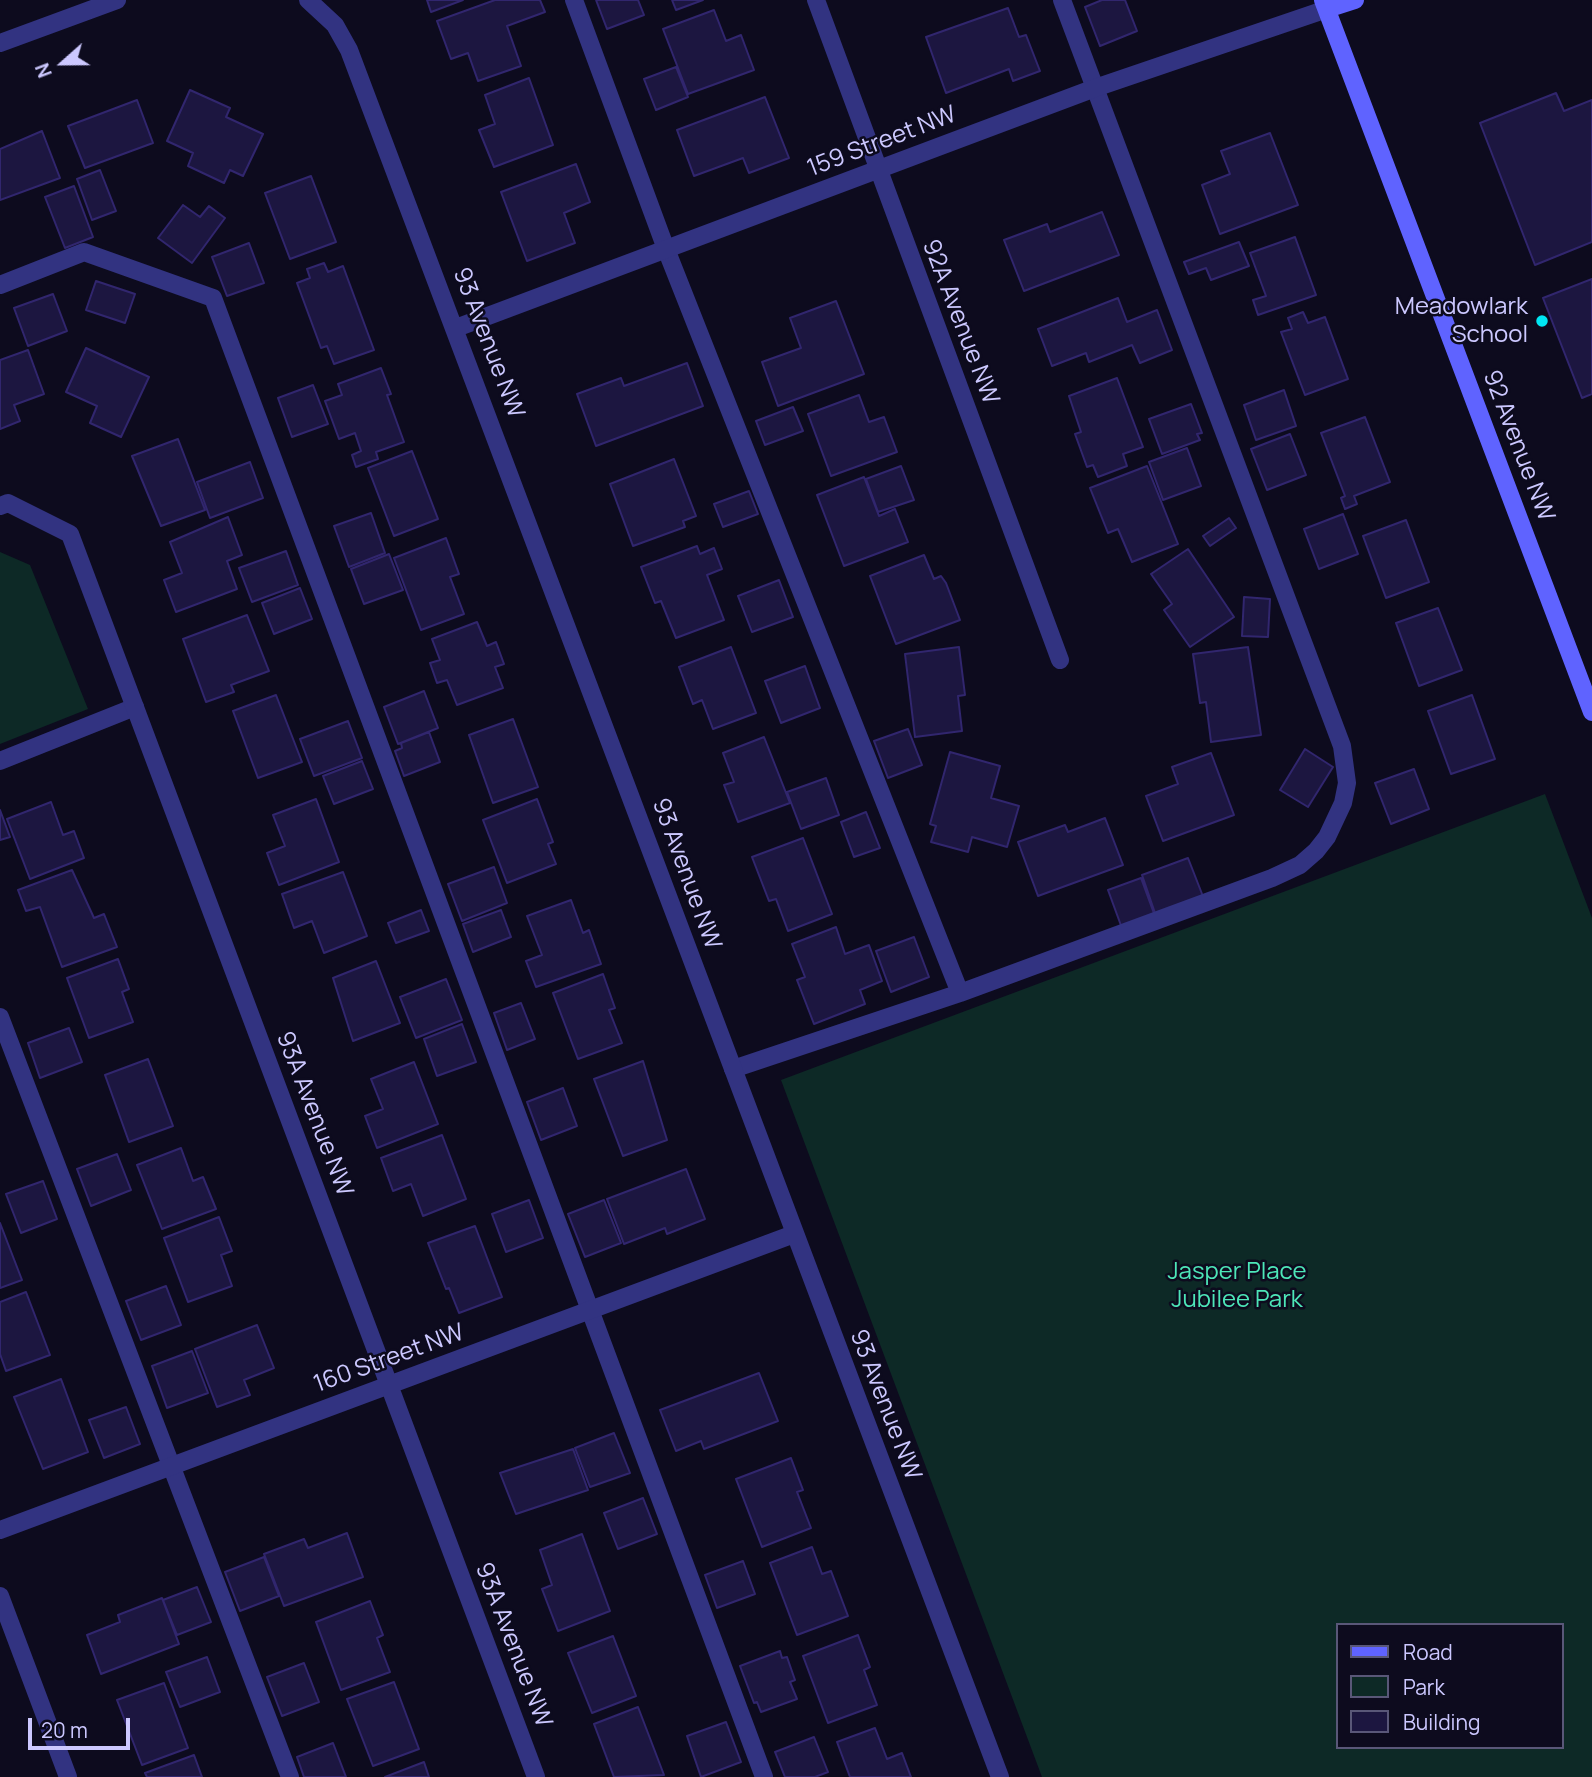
<!DOCTYPE html>
<style>
body{margin:0}
#map{position:relative;width:1592px;height:1777px;overflow:hidden;background:#0d0b1e;font-family:Manrope,sans-serif}
canvas{display:block}
.legend{position:absolute;left:1336px;top:1623px;width:228px;height:126px;box-sizing:border-box;background:#0d0b1e;border:2px solid #595778;margin:0;padding:9px 12px;list-style:none;font-size:21px;color:#ccc8ff}
.legend li{display:flex;align-items:center;gap:14px;height:35px}
.legend b{width:35px;border:2px solid #595778}
.north{position:absolute;left:28px;top:28px;width:70px;height:70px;-webkit-text-stroke:5px #0d0b1e;paint-order:stroke;rotate:249deg;font-size:19px;font-weight:700;line-height:28px;text-align:center;color:#ccc8ff}
.north::after{content:'';display:block;margin:auto;width:24px;height:32px;background:#ccc8ff;clip-path:polygon(50% 0,100% 100%,50% 72%,0 100%)}
.scale{position:absolute;left:28px;top:1718px;width:102px;height:32px;box-sizing:border-box;border:4px solid #ccc8ff;border-top:0;padding-left:9px;font-size:21px;line-height:24px;white-space:nowrap;color:#ccc8ff;-webkit-text-stroke:5px #0d0b1e;paint-order:stroke}
</style>
<div id="map">
<canvas width="1592" height="1777"></canvas>
<ul class="legend">
<li><b style="height:9px;background:#5f63ff"></b>Road</li>
<li><b style="height:19px;background:#0d2926"></b>Park</li>
<li><b style="height:19px;background:#1c1640"></b>Building</li>
</ul>
<div class="north">N</div>
<div class="scale">20 m</div>
</div>
<script>
const ctx = document.querySelector('canvas').getContext('2d');
ctx.lineJoin = 'round';
function paint(path, color) { ctx.fillStyle = color; ctx.fill(path, 'evenodd'); }
const toPath = rows => new Path2D(rows.map(r => 'M' + r).join(''));
function strokePath(path, color, width, dash) { ctx.strokeStyle = color; ctx.lineWidth = width; ctx.lineCap = dash ? 'butt' : 'round'; ctx.setLineDash(dash || []); ctx.stroke(path); }
function drawText(font, color, halo, rows, align = 'center') {
  ctx.font = font + ' Manrope,sans-serif'; ctx.lineWidth = 5; ctx.setLineDash([]); ctx.textBaseline = 'middle'; ctx.strokeStyle = halo; ctx.fillStyle = color; for (const [text, x, y, turn = 0] of rows) {
    ctx.save(); ctx.translate(x, y); ctx.rotate((+turn || 0) * Math.PI / 180); ctx.textAlign = isNaN(turn) ? turn : align; if (halo) ctx.strokeText(text, 0, 0); ctx.fillText(text, 0, 0); ctx.restore();
  }
}
paint(toPath([
 [0,552,30,565,88,709,0,744],
 [1545,794,1592,918,1592,1777,1042,1777,781,1080],
 [1338,1625,1562,1625,1562,1747,1338,1747]
]), '#0d2926');
const building = toPath([
 [427,0,463,0,431,12,427,0],
 [495,0,540,0,545,12,507,26,521,66,478,81,468,53,451,59,437,21,495,0],
 [596,0,638,0,644,15,607,29,596,0],
 [672,0,703,0,676,10,672,0],
 [1102,0,1125,0,1137,31,1100,46,1085,7,1102,0],
 [1008,8,1019,37,1026,35,1040,71,1013,81,1009,69,946,93,926,37,1008,8],
 [714,10,726,41,741,35,754,70,688,94,663,29,714,10],
 [676,67,688,97,656,110,644,79,676,67],
 [529,78,553,145,494,167,479,130,495,124,485,95,529,78],
 [190,90,230,108,226,117,263,134,243,176,230,170,224,183,188,166,193,153,167,141,190,90],
 [1556,93,1564,111,1592,100,1592,242,1535,265,1480,123,1556,93],
 [765,97,789,158,749,173,743,158,694,176,677,130,765,97],
 [137,100,153,143,85,168,68,126,137,100],
 [42,131,60,178,0,200,0,149,42,131],
 [1270,133,1298,205,1220,234,1202,185,1230,174,1221,151,1270,133],
 [576,164,590,202,564,213,575,243,527,261,501,192,576,164],
 [100,170,116,211,92,220,77,179,100,170],
 [311,176,336,242,290,259,265,193,311,176],
 [74,186,93,237,65,248,45,197,74,186],
 [183,205,200,217,209,206,225,218,192,263,158,238,183,205],
 [1102,212,1119,255,1024,291,1004,240,1047,224,1050,232,1102,212],
 [1295,237,1316,295,1258,315,1253,300,1266,296,1250,253,1295,237],
 [1239,242,1249,266,1211,280,1206,268,1189,274,1184,262,1239,242],
 [249,243,264,283,227,296,212,257,249,243],
 [324,263,328,272,343,266,374,350,334,364,327,346,321,348,297,283,310,278,307,269,324,263],
 [1592,279,1592,394,1582,398,1543,298,1592,279],
 [96,281,135,294,125,323,86,310,96,281],
 [53,294,67,331,28,346,14,308,53,294],
 [1118,298,1127,322,1157,310,1172,350,1140,363,1132,345,1089,362,1086,353,1052,366,1038,329,1118,298],
 [836,301,864,374,778,406,762,362,801,348,790,318,836,301],
 [1303,312,1308,323,1325,317,1348,379,1305,395,1281,332,1292,329,1288,318,1303,312],
 [86,348,149,377,121,437,90,423,97,406,66,392,86,348],
 [28,350,44,394,14,405,20,421,0,429,0,360,28,350],
 [687,363,703,406,596,446,577,394,621,378,624,386,687,363],
 [381,368,391,394,387,395,404,442,376,452,378,459,356,467,352,455,361,451,355,433,339,439,325,401,342,395,338,384,381,368],
 [1117,378,1143,447,1123,454,1127,466,1098,477,1093,465,1087,467,1075,434,1081,432,1069,396,1117,378],
 [313,385,328,424,292,437,278,398,313,385],
 [1284,390,1296,426,1256,440,1244,405,1284,390],
 [859,395,869,422,884,417,897,452,831,476,808,414,859,395],
 [1191,404,1202,433,1197,434,1200,440,1162,454,1149,419,1191,404],
 [793,407,803,431,765,445,756,421,793,407],
 [1365,417,1390,482,1354,496,1357,504,1345,509,1341,498,1345,496,1321,433,1365,417],
 [1290,434,1306,475,1267,490,1251,449,1290,434],
 [178,439,205,510,161,526,132,456,178,439],
 [1187,448,1201,486,1163,500,1149,462,1187,448],
 [412,451,438,519,394,536,368,468,412,451],
 [674,459,696,516,683,521,685,527,633,546,610,484,674,459],
 [250,462,263,498,210,518,197,482,250,462],
 [901,466,914,500,878,512,866,479,901,466],
 [1147,466,1178,544,1132,562,1118,529,1108,533,1090,488,1147,466],
 [864,477,879,516,895,509,908,542,844,566,817,495,864,477],
 [749,491,758,514,723,527,714,504,749,491],
 [371,513,385,553,349,567,334,526,371,513],
 [1343,514,1358,554,1319,569,1304,529,1343,514],
 [228,517,242,555,227,561,237,589,176,612,164,580,182,573,170,542,228,517],
 [1229,518,1236,528,1210,546,1203,536,1229,518],
 [1406,520,1429,582,1386,598,1363,536,1406,520],
 [446,538,459,574,450,577,464,614,421,630,394,558,446,538],
 [697,546,700,554,714,548,722,569,707,575,724,620,676,638,661,601,655,603,641,567,697,546],
 [1188,549,1234,617,1190,647,1164,610,1172,604,1151,574,1188,549],
 [286,551,298,585,252,602,239,568,286,551],
 [389,554,403,590,364,604,351,569,389,554],
 [924,555,934,579,941,576,946,583,960,620,896,644,870,576,924,555],
 [779,580,793,617,752,632,738,596,779,580],
 [300,588,312,619,274,634,262,603,300,588],
 [1244,597,1270,599,1268,637,1242,636,1244,597],
 [1438,608,1462,670,1419,686,1396,623,1438,608],
 [247,615,269,671,231,685,234,692,206,702,183,639,247,615],
 [477,622,487,646,496,642,504,664,495,667,503,688,457,705,447,680,437,683,430,663,440,660,432,639,477,622],
 [731,647,756,713,713,729,702,700,693,704,679,667,731,647],
 [959,647,965,695,958,696,962,731,915,737,905,654,959,647],
 [1248,647,1261,735,1211,742,1206,702,1200,703,1193,654,1248,647],
 [805,666,820,708,781,723,765,681,805,666],
 [424,691,438,728,398,744,384,707,424,691],
 [276,695,302,762,258,778,233,711,276,695],
 [1472,695,1495,759,1451,774,1428,711,1472,695],
 [513,719,538,787,493,803,469,735,513,719],
 [348,721,362,758,314,776,300,739,348,721],
 [908,729,922,765,888,778,874,741,908,729],
 [429,732,440,762,404,776,395,751,402,748,401,743,429,732],
 [764,737,790,803,738,822,724,785,734,782,723,753,764,737],
 [1305,749,1333,767,1308,807,1280,790,1305,749],
 [950,752,1000,766,991,798,1019,806,1007,847,972,837,968,852,931,842,936,826,930,824,950,752],
 [1211,753,1234,815,1163,841,1146,796,1178,784,1172,767,1211,753],
 [362,761,373,789,334,804,323,776,362,761],
 [1414,769,1429,809,1391,824,1375,783,1414,769],
 [826,778,839,815,801,829,787,792,826,778],
 [316,799,339,862,279,885,267,853,285,846,273,815,316,799],
 [537,799,553,842,548,844,556,864,507,883,483,820,537,799],
 [51,802,63,835,74,831,84,858,30,879,7,819,51,802],
 [0,810,10,837,0,840,0,810],
 [866,812,880,848,854,857,841,822,866,812],
 [1105,818,1123,865,1038,896,1018,842,1065,825,1068,832,1105,818],
 [803,838,832,914,788,931,776,899,769,901,752,857,803,838],
 [1188,858,1204,899,1156,916,1142,875,1188,858],
 [494,867,507,903,462,921,448,884,494,867],
 [72,870,94,918,104,914,117,947,62,967,40,907,26,911,18,890,72,870],
 [343,872,367,936,324,953,312,921,294,928,282,894,343,872],
 [1141,878,1156,919,1123,931,1108,890,1141,878],
 [571,900,583,933,589,930,601,964,536,987,526,961,542,955,527,916,571,900],
 [421,910,429,931,396,943,388,923,421,910],
 [501,910,511,937,473,952,463,924,501,910],
 [836,927,845,954,869,945,882,981,860,990,865,1004,814,1024,797,980,805,977,792,944,836,927],
 [914,937,929,977,891,992,876,951,914,937],
 [118,959,129,989,122,992,133,1022,89,1038,67,978,118,959],
 [376,961,400,1023,353,1041,333,978,376,961],
 [603,974,615,1008,609,1010,622,1043,578,1059,553,993,603,974],
 [446,979,462,1020,416,1038,400,997,446,979],
 [521,1003,535,1039,507,1050,494,1013,521,1003],
 [462,1024,476,1062,437,1076,424,1039,462,1024],
 [69,1028,82,1062,40,1078,28,1043,69,1028],
 [148,1059,173,1126,129,1142,105,1075,148,1059],
 [643,1061,667,1140,623,1156,594,1079,643,1061],
 [414,1062,438,1124,377,1148,365,1116,383,1109,371,1079,414,1062],
 [563,1088,577,1126,541,1140,527,1102,563,1088],
 [442,1135,466,1199,423,1216,411,1184,393,1191,381,1158,442,1135],
 [181,1148,193,1181,203,1177,216,1209,162,1229,137,1165,181,1148],
 [117,1154,131,1190,91,1206,77,1169,117,1154],
 [686,1169,705,1219,667,1234,665,1228,624,1244,607,1199,686,1169],
 [43,1181,57,1219,21,1233,6,1194,43,1181],
 [529,1200,543,1238,506,1252,492,1214,529,1200],
 [604,1200,621,1243,585,1257,568,1214,604,1200],
 [219,1217,232,1251,221,1255,232,1286,188,1302,164,1238,219,1217],
 [0,1223,22,1280,0,1288,0,1223],
 [475,1226,502,1297,459,1313,449,1288,446,1289,428,1243,475,1226],
 [166,1286,181,1325,141,1340,126,1301,166,1286],
 [26,1292,50,1355,6,1371,0,1354,0,1302,26,1292],
 [257,1325,274,1368,244,1380,250,1395,217,1407,195,1349,257,1325],
 [192,1351,208,1393,167,1408,152,1366,192,1351],
 [759,1373,778,1421,704,1449,701,1441,676,1451,660,1410,759,1373],
 [61,1379,88,1452,43,1469,14,1397,61,1379],
 [126,1407,140,1444,104,1458,89,1420,126,1407],
 [614,1433,630,1473,590,1487,575,1448,614,1433],
 [573,1449,588,1490,516,1514,500,1473,573,1449],
 [791,1458,803,1490,797,1492,811,1528,762,1547,736,1479,791,1458],
 [643,1498,657,1534,618,1549,604,1513,643,1498],
 [347,1533,363,1577,284,1606,264,1554,304,1539,308,1548,347,1533],
 [582,1534,610,1611,558,1631,542,1589,552,1585,540,1550,582,1534],
 [812,1547,822,1574,831,1571,848,1616,797,1635,770,1563,812,1547],
 [264,1557,279,1596,240,1611,225,1572,264,1557],
 [743,1561,755,1594,717,1608,705,1575,743,1561],
 [197,1587,211,1622,177,1635,163,1600,197,1587],
 [162,1598,179,1644,101,1674,87,1635,120,1622,118,1615,162,1598],
 [370,1601,383,1635,377,1638,390,1672,341,1690,316,1622,370,1601],
 [858,1635,870,1667,864,1670,877,1705,828,1723,803,1656,858,1635],
 [613,1636,636,1696,592,1713,568,1653,613,1636],
 [780,1651,782,1658,787,1657,795,1680,790,1682,797,1699,761,1712,757,1702,754,1703,740,1666,780,1651],
 [207,1657,220,1692,180,1707,166,1672,207,1657],
 [304,1663,319,1702,282,1716,267,1677,304,1663],
 [394,1682,419,1749,373,1766,347,1699,394,1682],
 [164,1683,188,1748,142,1765,117,1700,164,1683],
 [638,1707,664,1775,614,1777,594,1724,638,1707],
 [726,1722,741,1762,701,1777,687,1736,726,1722],
 [875,1728,887,1759,902,1753,911,1777,850,1777,837,1742,875,1728],
 [814,1737,828,1772,815,1777,785,1777,775,1752,814,1737],
 [333,1743,346,1777,304,1777,297,1757,333,1743],
 [194,1755,202,1777,147,1777,145,1773,194,1755],
 [424,1762,429,1777,385,1777,424,1762]
]);
paint(building, '#1c1640');
strokePath(building, '#31266e', 2);
strokePath(toPath([
 [574,0,666,249,960,993],
 [0,285,84,252,213,298,764,1777],
 [0,761,135,707],
 [0,1017,290,1777],
 [733,1069,960,993,1272,878,1300,865,1316,851,1327,837,1343,803,1347,783,1342,746,1062,0]
]), '#323381', 18);
strokePath(toPath([
 [308,0,335,25,349,50,1000,1777],
 [816,0,1060,660],
 [0,43,117,0],
 [456,328,1095,88,1327,9],
 [0,506,8,503,70,534,536,1777],
 [0,1530,794,1234],
 [0,1596,68,1777]
]), '#323381', 18);
strokePath(toPath([
 [1323,0,1592,712],
 [1327,9,1355,0]
]), '#5f63ff', 18);
for (const [x, y, r, color] of [
 [1542,321,7,"#00e6f3"]
]) { const dot = new Path2D(); dot.arc(x, y, r, 0, 2 * Math.PI); ctx.fillStyle = color; ctx.fill(dot); strokePath(dot, '#0d0b1e', 2.5); }
drawText('24px', '#ccc8ff', '#0d0b1e', [
 ["159 Street NW",882,142,-21],
 ["92A Avenue NW",960,322,69],
 ["93 Avenue NW",488,343,69],
 ["92 Avenue NW",1518,446,69],
 ["93 Avenue NW",686,874,70],
 ["93A Avenue NW",314,1114,69],
 ["160 Street NW",389,1359,-20],
 ["93 Avenue NW",885,1405,69],
 ["93A Avenue NW",513,1645,69]
]);
drawText('24px', '#ccc8ff', '#0d0b1e', [
 ["Meadowlark",1528,307],
 ["School",1528,335]
], 'right');
drawText('24px', '#4de6b8', '#0d0b1e', [
 ["Jasper Place",1237,1272],
 ["Jubilee Park",1237,1300]
]);
</script>
